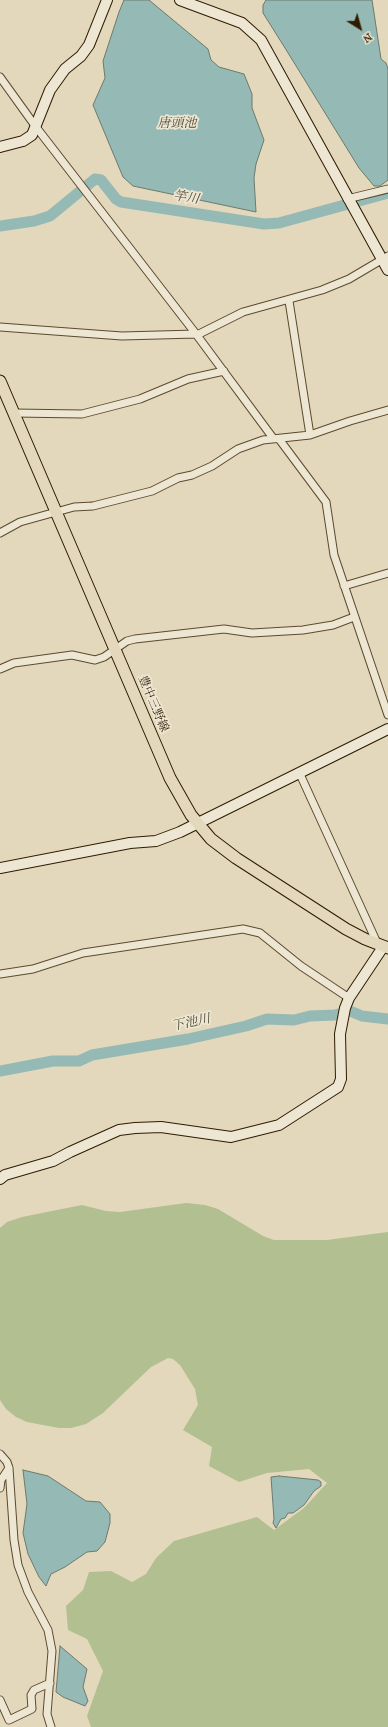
<!DOCTYPE html>
<meta charset="utf-8">
<style>
body{margin:0}
#map{position:relative;width:388px;height:1727px;overflow:hidden;background:#e3d8bb;font-family:"IM FELL French Canon",serif}
canvas{display:block}
.north{position:absolute;left:340px;top:8px;width:40px;height:40px;-webkit-text-stroke:3px #ede6d3;paint-order:stroke;rotate:143deg;font-size:11px;font-weight:700;line-height:16px;text-align:center;color:#2f1b00}
.north::after{content:'';display:block;margin:auto;width:14px;height:18px;background:#2f1b00;clip-path:polygon(50% 0,100% 100%,50% 72%,0 100%)}
</style>
<div id="map">
<canvas width="388" height="1727"></canvas>
<div class="north">N</div>
</div>
<script>
const ctx = document.querySelector('canvas').getContext('2d');
ctx.lineJoin = 'round';
function paint(path, color) { ctx.fillStyle = color; ctx.fill(path, 'evenodd'); }
const toPath = rows => new Path2D(rows.map(r => 'M' + r).join(''));
function strokePath(path, color, width, dash) { ctx.strokeStyle = color; ctx.lineWidth = width; ctx.lineCap = dash ? 'butt' : 'round'; ctx.setLineDash(dash || []); ctx.stroke(path); }
function drawText(font, color, halo, rows, align = 'center') {
  ctx.font = font + ' "IM FELL French Canon","Noto Serif JP",serif'; ctx.lineWidth = 3.5; ctx.setLineDash([]); ctx.textBaseline = 'middle'; ctx.strokeStyle = halo; ctx.fillStyle = color; for (const [text, x, y, turn = 0] of rows) {
    ctx.save(); ctx.translate(x, y); ctx.rotate((+turn || 0) * Math.PI / 180); ctx.textAlign = isNaN(turn) ? turn : align; if (halo) ctx.strokeText(text, 0, 0); ctx.fillText(text, 0, 0); ctx.restore();
  }
}
paint(toPath([
 [186,1203,205,1205,218,1209,263,1236,274,1240,327,1240,388,1232,388,1727,91,1727,87,1716,103,1671,87,1639,68,1630,66,1606,83,1590,89,1572,111,1571,132,1582,146,1574,156,1558,174,1541,257,1517,274,1530,304,1508,327,1483,309,1469,267,1473,239,1482,209,1466,212,1447,183,1430,198,1405,195,1389,180,1365,173,1359,168,1358,151,1367,103,1413,86,1424,71,1428,59,1428,27,1422,16,1417,6,1409,0,1400,0,1228,7,1222,22,1217,82,1205,106,1211,120,1212]
]), '#b2bf91');
const water = toPath([
 [124,0,149,0,208,49,211,60,219,67,244,74,252,94,252,108,264,140,256,164,254,178,256,212,133,186,123,177,93,105,105,78,103,61,119,12,124,0],
 [266,0,372,0,381,59,386,63,388,69,388,180,380,186,374,186,359,168,285,48,263,13,263,5,266,0],
 [23,1470,48,1476,86,1501,100,1502,110,1514,110,1523,105,1542,97,1551,87,1552,65,1567,51,1574,46,1586,39,1577,28,1554,23,1533,27,1504,23,1470],
 [279,1476,318,1480,321,1482,321,1486,314,1491,304,1505,293,1513,288,1513,285,1518,281,1519,276,1528,273,1523,274,1519,271,1477,279,1476],
 [60,1646,87,1669,83,1687,88,1701,85,1706,63,1697,56,1692,60,1646]
]);
paint(water, '#95b9b4');
strokePath(water, '#6c7a6c', 1);
strokePath(toPath([
 [0,226,34,221,50,216,95,179,101,180,116,199,121,202,264,224,279,223,388,193],
 [0,1071,53,1061,79,1061,92,1055,188,1039,246,1026,267,1019,294,1020,310,1016,335,1015,350,1011,362,1016,388,1019]
]), '#95b9b4', 11);
const street = toPath([
 [0,77,36,127,196,334,273,438],
 [347,199,388,189],
 [289,301,310,435],
 [0,327,122,336,196,334],
 [197,335,243,312,322,290,349,279,388,256],
 [14,413,82,414,140,399,188,379,224,371],
 [279,439,326,502,334,555,388,715],
 [0,533,20,522,74,507,93,506,152,491,178,478,192,475,212,466,238,449,263,440,310,435,350,421,388,410],
 [344,586,388,573],
 [0,669,14,663,72,655,95,660,104,657,127,641,135,639,224,629,252,633,303,630,333,625,354,617],
 [299,772,378,945],
 [0,974,33,969,83,953,243,929,260,933,301,966,349,998],
 [0,1454,7,1462,9,1468,14,1540,18,1565,28,1592,48,1630,52,1651,47,1714,51,1727],
 [0,1488,1,1480,9,1468],
 [0,1700,9,1720,32,1709,31,1695,34,1690,50,1683]
]);
const secondary = toPath([
 [180,0,242,23,261,40,388,270],
 [0,147,23,141,32,135,50,90,65,69,81,56,89,45,107,0],
 [0,868,130,843,156,841,180,832,388,729],
 [0,1179,5,1175,53,1161,70,1152,119,1130,135,1128,161,1127,231,1137,279,1125,338,1087,341,1079,340,1034,345,1008,349,998,383,947]
]);
const primary = toPath([
 [0,381,170,778,191,815,211,839,236,858,346,929,365,939,388,948]
]);
strokePath(street, '#5c4a2f', 9);
strokePath(secondary, '#2f1b00', 12);
strokePath(primary, '#2f1b00', 13);
strokePath(street, '#ede6d3', 7);
strokePath(secondary, '#ede6d3', 10);
strokePath(primary, '#e3d8bb', 11);
drawText('12px', '#2f1b00', '#ede6d3', [
 ["豊中三野線",153,704,67]
]);
drawText('italic 13px', '#4e4a36', '#ede6d3', [
 ["唐頭池",177,124],
 ["竿川",186,198,9],
 ["下池川",191,1023,-12]
]);
</script>
